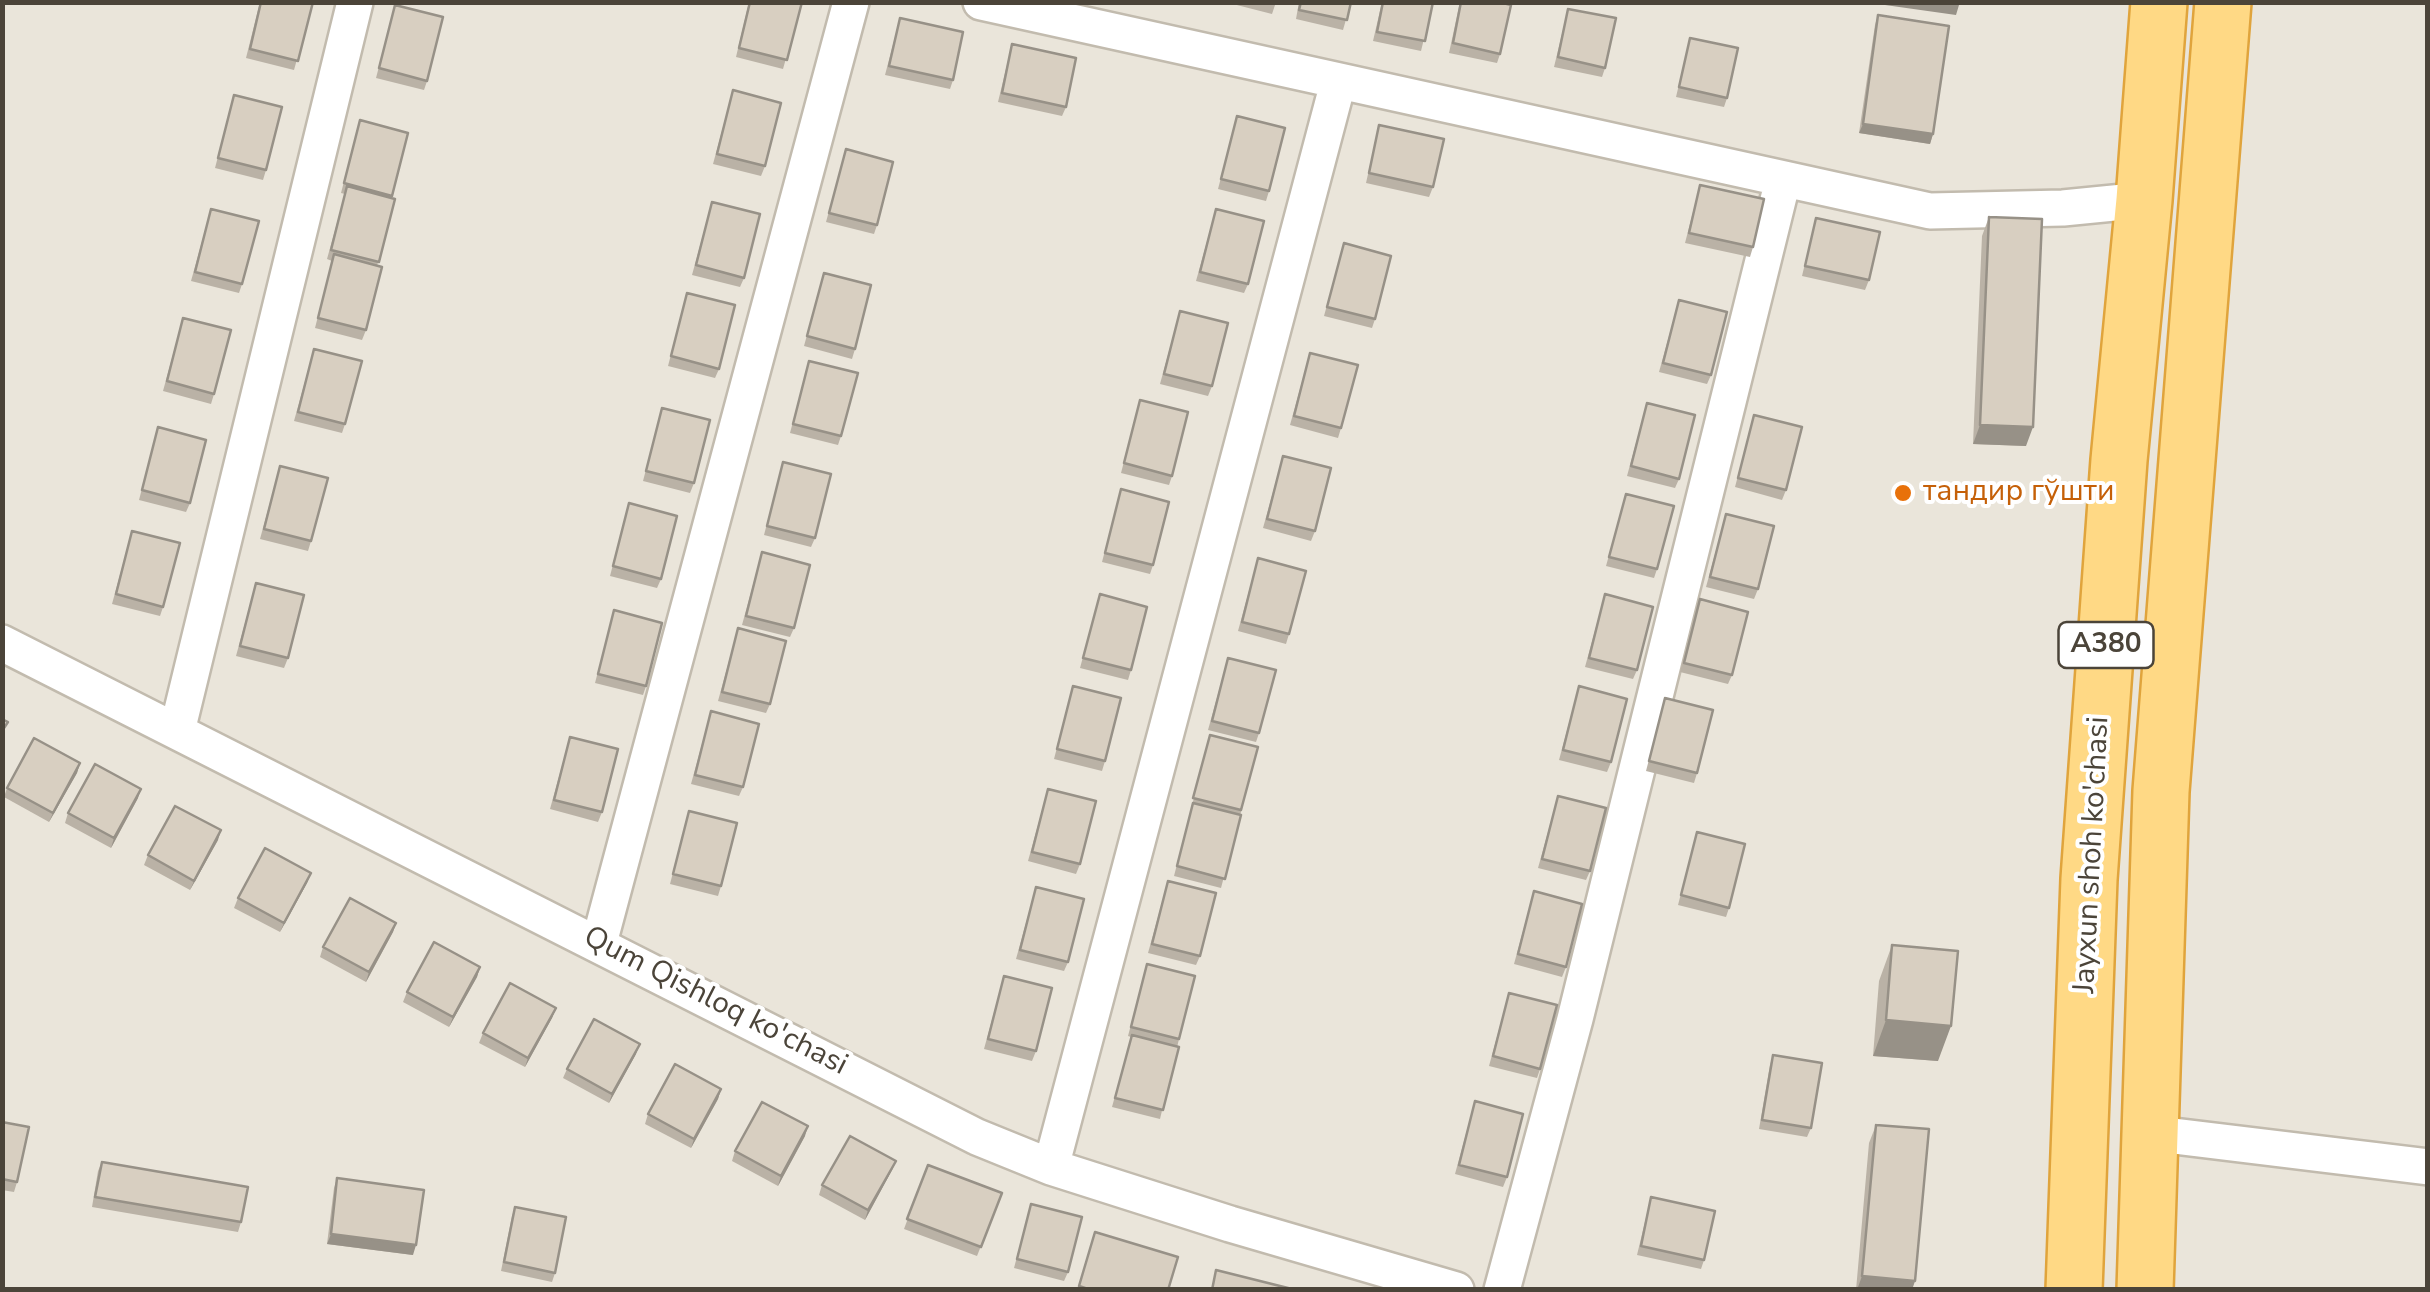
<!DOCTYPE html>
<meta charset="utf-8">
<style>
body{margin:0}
#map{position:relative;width:2430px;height:1292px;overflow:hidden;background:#f6f3ec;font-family:"Nunito Sans",sans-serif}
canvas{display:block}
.frame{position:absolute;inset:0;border:5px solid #4b4439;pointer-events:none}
</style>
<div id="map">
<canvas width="2430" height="1292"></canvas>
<div class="frame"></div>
</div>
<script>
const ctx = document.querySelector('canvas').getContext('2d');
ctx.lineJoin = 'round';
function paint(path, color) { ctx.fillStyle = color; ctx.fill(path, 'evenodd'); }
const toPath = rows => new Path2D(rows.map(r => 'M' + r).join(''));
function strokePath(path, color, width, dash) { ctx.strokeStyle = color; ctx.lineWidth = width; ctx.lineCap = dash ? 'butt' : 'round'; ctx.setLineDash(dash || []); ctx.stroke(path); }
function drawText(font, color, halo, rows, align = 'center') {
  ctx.font = font + ' "Nunito Sans",sans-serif'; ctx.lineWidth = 8; ctx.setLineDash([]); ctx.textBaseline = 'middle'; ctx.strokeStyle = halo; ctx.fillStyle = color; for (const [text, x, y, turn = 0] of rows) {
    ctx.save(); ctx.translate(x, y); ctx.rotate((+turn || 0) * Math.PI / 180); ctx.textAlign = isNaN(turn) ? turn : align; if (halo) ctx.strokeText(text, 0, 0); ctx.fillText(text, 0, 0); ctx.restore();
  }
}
paint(toPath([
 [2,3,2427,3,2427,1289,3,1289]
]), '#eae5da');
const minor = toPath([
 [981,2,1930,211,2063,208,2144,200],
 [2,643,977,1137,1051,1167,1230,1224,1456,1290],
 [177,731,355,2],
 [599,943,851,2],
 [2149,1133,2428,1167],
 [1051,1167,1338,83],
 [1502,1290,1575,1019,1783,180]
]);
const trunk = toPath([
 [2074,1290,2089,879,2119,460,2144,200,2159,2],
 [2145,1290,2161,791,2223,2]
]);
strokePath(minor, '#c2bbae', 40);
strokePath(trunk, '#e0a43c', 60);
strokePath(minor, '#fff', 35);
strokePath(trunk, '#ffd985', 55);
paint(toPath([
 [260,2,313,2,294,70,246,58],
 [749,2,802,2,783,69,736,57],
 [1225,2,1276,2,1272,14],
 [1299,2,1351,2,1343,30,1296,19],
 [1382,2,1433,2,1421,51,1373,41],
 [1460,2,1500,54,1497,63,1449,53],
 [395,5,427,81,424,90,376,78],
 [1568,9,1605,68,1602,77,1554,67],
 [1878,15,1933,134,1930,144,1859,133,1875,25],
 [900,18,953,80,950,89,885,75],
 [1690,38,1727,98,1724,107,1676,97],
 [1012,44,1066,107,1062,116,998,102],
 [733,90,765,166,761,176,713,164],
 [234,95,266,170,263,180,215,168],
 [1237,116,1269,191,1266,201,1218,189],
 [360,120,408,133,391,198,395,199,377,266,366,330,362,340,315,328,332,261,327,259,345,194,341,193],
 [1379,125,1433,187,1429,197,1366,183],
 [846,149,877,225,874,234,826,222],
 [1700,185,1753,247,1750,257,1685,243],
 [712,202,744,278,740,287,692,275],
 [211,209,242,284,239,293,191,281],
 [1216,209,1248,284,1244,293,1196,281],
 [1989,217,2026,446,1973,444,1982,236],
 [1816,218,1869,280,1865,290,1802,276],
 [1344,243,1375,319,1372,328,1324,316],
 [824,273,855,349,852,359,804,346],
 [687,293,719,369,715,378,668,366],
 [1679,300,1711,375,1707,384,1659,372],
 [1180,311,1212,386,1208,396,1160,384],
 [183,318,214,394,211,404,163,391],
 [314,349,345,424,342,433,294,421],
 [1310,353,1341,428,1338,438,1290,425],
 [809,361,841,436,838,445,790,433],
 [1140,400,1172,476,1169,485,1121,473],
 [1647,403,1679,479,1675,488,1627,476],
 [662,408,694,483,690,493,643,481],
 [1754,415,1786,490,1782,500,1735,487],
 [158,427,190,503,186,512,139,500],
 [1283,456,1315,531,1311,541,1263,528],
 [783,462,815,538,811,547,764,535],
 [280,466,311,541,308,551,260,539],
 [1121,489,1153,565,1150,574,1102,562],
 [1626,494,1657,569,1654,578,1606,566],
 [629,503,661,579,657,588,610,576],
 [1726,514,1758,589,1754,599,1706,587],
 [132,531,163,607,160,616,112,604],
 [762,552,794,628,790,637,742,625],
 [1258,558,1289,634,1286,644,1238,631],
 [256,583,288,658,284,668,236,656],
 [1100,594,1131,670,1128,680,1080,668],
 [1605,594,1637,670,1633,679,1585,667],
 [1700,599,1732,675,1728,684,1680,672],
 [614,610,646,686,643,695,595,683],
 [738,628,770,704,766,713,718,701],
 [1228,658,1259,733,1256,742,1208,730],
 [1073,686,1105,761,1102,771,1054,759],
 [1579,686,1611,762,1607,772,1559,760],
 [1665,698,1697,773,1694,783,1646,771],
 [711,711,743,787,739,796,691,784],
 [1210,735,1258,747,1221,888,1174,876],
 [570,737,602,812,598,822,550,809],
 [80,763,77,773,49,822,4,797,7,788],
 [1048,789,1080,864,1076,874,1028,861],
 [1558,796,1590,871,1586,880,1538,868],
 [138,798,111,848,65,823,68,813],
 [689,811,721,886,718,896,670,884],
 [1697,832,1729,908,1726,917,1678,905],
 [218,840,190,890,144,865,148,855],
 [311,873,307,883,280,932,234,908,238,898],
 [1168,881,1200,956,1196,965,1148,953],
 [1036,887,1068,962,1064,971,1016,959],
 [1534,891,1566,967,1562,977,1514,964],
 [396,923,393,932,366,982,320,957,323,947],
 [1892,945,1938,1061,1873,1056,1879,981],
 [1147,964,1179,1039,1160,1119,1112,1107,1131,1037,1128,1036],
 [480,967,477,977,449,1027,403,1002,407,992],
 [1004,976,1036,1051,1032,1061,984,1049],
 [1509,993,1540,1069,1537,1078,1489,1066],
 [556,1008,552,1018,525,1067,479,1043,483,1033],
 [636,1054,609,1103,563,1078,567,1069],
 [1773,1055,1811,1128,1807,1137,1759,1129,1770,1065],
 [721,1089,718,1099,691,1148,645,1124,648,1114],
 [1475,1101,1507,1177,1503,1187,1455,1174],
 [2,1122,17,1182,14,1192,2,1190],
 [1876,1125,1912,1290,1856,1290,1869,1143],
 [805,1136,778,1186,732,1161,735,1151],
 [896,1161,892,1170,865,1220,819,1195,822,1185],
 [102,1162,241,1222,238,1232,92,1207,98,1171],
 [928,1165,1002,1193,977,1256,904,1229],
 [337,1178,413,1255,327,1244,334,1188],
 [1651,1197,1704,1260,1701,1269,1637,1255],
 [1031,1204,1068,1272,1064,1281,1014,1268],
 [515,1207,555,1273,552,1282,501,1271,512,1216]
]), '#bab2a6');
paint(toPath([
 [1886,2,1941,2,1959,5,1956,15,1885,5],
 [1863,124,1933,134,1930,144,1859,133],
 [1980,425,2033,427,2026,446,1973,444],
 [80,763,77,773,49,822,53,813],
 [141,789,138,798,111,848,114,838],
 [221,830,218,840,190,890,194,881],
 [311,873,307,883,280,932,284,923],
 [396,923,393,932,366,982,369,972],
 [480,967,477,977,449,1027,453,1017],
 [556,1008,552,1018,525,1067,528,1058],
 [1886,1020,1951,1026,1938,1061,1873,1056],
 [640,1044,636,1054,609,1103,612,1094],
 [721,1089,718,1099,691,1148,694,1139],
 [808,1126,805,1136,778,1186,781,1176],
 [896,1161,892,1170,865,1220,868,1210],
 [331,1234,416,1245,413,1255,327,1244],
 [1862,1276,1915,1281,1912,1290,1857,1290]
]), '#979187');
const building = toPath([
 [261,2,313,2,298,61,250,49,261,2],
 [750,2,802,2,787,60,739,48,750,2],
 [1301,2,1351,2,1347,20,1299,10,1301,2],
 [1383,2,1433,2,1425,41,1377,32,1383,2],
 [1461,2,1499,2,1511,5,1500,54,1453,43,1461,2],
 [395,5,443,17,427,81,379,68,395,5],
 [1568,9,1616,18,1605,68,1558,57,1568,9],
 [1878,15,1949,26,1933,134,1863,124,1878,15],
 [900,18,963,32,953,80,889,66,900,18],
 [1690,38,1738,48,1727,98,1679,87,1690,38],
 [1012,44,1076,58,1066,107,1002,93,1012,44],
 [733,90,781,103,765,166,717,154,733,90],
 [234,95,282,107,266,170,218,158,234,95],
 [1237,116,1285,128,1269,191,1221,179,1237,116],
 [360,120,408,133,392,196,344,183,360,120],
 [1379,125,1444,139,1433,187,1369,173,1379,125],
 [846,149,893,162,877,225,829,213,846,149],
 [1700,185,1764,199,1753,247,1689,233,1700,185],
 [347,186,395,199,379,262,331,250,347,186],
 [712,202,760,214,744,278,696,265,712,202],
 [211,209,259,221,242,284,195,272,211,209],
 [1216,209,1264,221,1248,284,1200,272,1216,209],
 [1989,217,2042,219,2033,427,1980,425,1989,217],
 [1816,218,1880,232,1869,280,1805,266,1816,218],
 [1344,243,1391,256,1375,319,1327,307,1344,243],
 [334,254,382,267,366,330,318,318,334,254],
 [824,273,871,285,855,349,807,336,824,273],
 [687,293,735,305,719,369,671,356,687,293],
 [1679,300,1727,312,1711,375,1663,363,1679,300],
 [1180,311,1228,323,1212,386,1164,374,1180,311],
 [183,318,231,330,214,394,167,381,183,318],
 [314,349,362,361,345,424,298,412,314,349],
 [1310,353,1358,365,1341,428,1294,416,1310,353],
 [809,361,858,373,841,436,793,424,809,361],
 [1140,400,1188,412,1172,476,1124,463,1140,400],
 [1647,403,1695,415,1679,479,1631,466,1647,403],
 [662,408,710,420,694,483,646,471,662,408],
 [1754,415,1802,427,1786,490,1738,478,1754,415],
 [158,427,206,440,190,503,142,490,158,427],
 [1283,456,1331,468,1315,531,1267,519,1283,456],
 [783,462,831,474,815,538,767,526,783,462],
 [280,466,328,478,311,541,264,529,280,466],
 [1121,489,1169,502,1153,565,1105,553,1121,489],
 [1626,494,1674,506,1657,569,1609,557,1626,494],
 [629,503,677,516,661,579,613,566,629,503],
 [1726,514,1774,526,1758,589,1710,577,1726,514],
 [132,531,180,543,163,607,116,594,132,531],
 [762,552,810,565,794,628,746,616,762,552],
 [1258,558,1306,571,1289,634,1242,622,1258,558],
 [256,583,304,595,288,658,240,646,256,583],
 [1100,594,1147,607,1131,670,1083,658,1100,594],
 [1605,594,1653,607,1637,670,1589,658,1605,594],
 [1700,599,1748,612,1732,675,1684,663,1700,599],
 [614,610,662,623,646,686,598,674,614,610],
 [738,628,786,641,770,704,722,692,738,628],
 [1228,658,1276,670,1259,733,1212,721,1228,658],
 [1073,686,1121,698,1105,761,1057,749,1073,686],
 [1579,686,1627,699,1611,762,1563,750,1579,686],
 [1665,698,1713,710,1697,773,1649,761,1665,698],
 [711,711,759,724,743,787,695,775,711,711],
 [2,719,8,722,2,731,2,719],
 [1210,735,1258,747,1241,810,1193,798,1210,735],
 [570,737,618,749,602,812,554,800,570,737],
 [34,738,80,763,53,813,7,788,34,738],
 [95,764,141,789,114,838,68,813,95,764],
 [1048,789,1096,801,1080,864,1032,852,1048,789],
 [1558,796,1606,808,1590,871,1542,859,1558,796],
 [1193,803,1241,815,1225,879,1177,866,1193,803],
 [175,806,221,830,194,881,148,855,175,806],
 [689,811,737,823,721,886,673,874,689,811],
 [1697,832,1745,844,1729,908,1681,895,1697,832],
 [265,848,311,873,284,923,238,898,265,848],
 [1168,881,1216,893,1200,956,1152,944,1168,881],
 [1036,887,1084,899,1068,962,1020,950,1036,887],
 [1534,891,1582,904,1566,967,1518,954,1534,891],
 [350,898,396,923,369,972,323,947,350,898],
 [434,942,480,967,453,1017,407,992,434,942],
 [1892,945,1958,951,1951,1026,1886,1020,1892,945],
 [1147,964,1195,976,1179,1039,1131,1027,1147,964],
 [1004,976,1052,988,1036,1051,988,1039,1004,976],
 [510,983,556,1008,528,1058,483,1033,510,983],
 [1509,993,1557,1005,1540,1069,1493,1056,1509,993],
 [594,1019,640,1044,612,1094,567,1069,594,1019],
 [1132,1035,1179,1047,1163,1110,1115,1098,1132,1035],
 [1773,1055,1822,1063,1811,1128,1762,1120,1773,1055],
 [675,1064,721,1089,694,1139,648,1114,675,1064],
 [1475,1101,1523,1114,1507,1177,1459,1165,1475,1101],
 [762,1102,808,1126,781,1176,735,1151,762,1102],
 [2,1122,29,1127,17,1182,2,1179,2,1122],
 [1876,1125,1929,1129,1915,1281,1862,1276,1876,1125],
 [850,1136,896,1161,868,1210,822,1185,850,1136],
 [102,1162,248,1187,241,1222,95,1197,102,1162],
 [928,1165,1002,1193,981,1247,907,1219,928,1165],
 [337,1178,424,1190,416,1245,331,1234,337,1178],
 [1651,1197,1715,1211,1704,1260,1641,1246,1651,1197],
 [1031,1204,1082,1217,1068,1272,1017,1259,1031,1204],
 [515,1207,566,1217,555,1273,504,1262,515,1207],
 [1095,1232,1178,1257,1168,1290,1091,1290,1079,1286,1095,1232],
 [1216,1270,1296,1290,1212,1290,1216,1270]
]);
paint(building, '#d8cfc1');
strokePath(building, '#979187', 2.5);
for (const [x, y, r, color] of [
 [1903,493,10,"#e8710a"]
]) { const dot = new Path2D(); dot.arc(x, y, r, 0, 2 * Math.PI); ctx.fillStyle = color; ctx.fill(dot); strokePath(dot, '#fff', 4); }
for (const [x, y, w] of [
 [2106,645,95]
]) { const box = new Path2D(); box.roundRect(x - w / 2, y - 23, w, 46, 8); ctx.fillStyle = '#fff'; ctx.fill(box); strokePath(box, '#4b4439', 2.5); }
drawText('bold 28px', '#4b4439', null, [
 ["A380",2106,645]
]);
drawText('30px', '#c56008', '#fff', [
 ["тандир гўшти",1923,493]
], 'left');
drawText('30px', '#4b4439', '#fff', [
 ["Jayxun shoh ko'chasi",2093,855,-87],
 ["Qum Qishloq ko'chasi",715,1002,27]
]);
</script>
